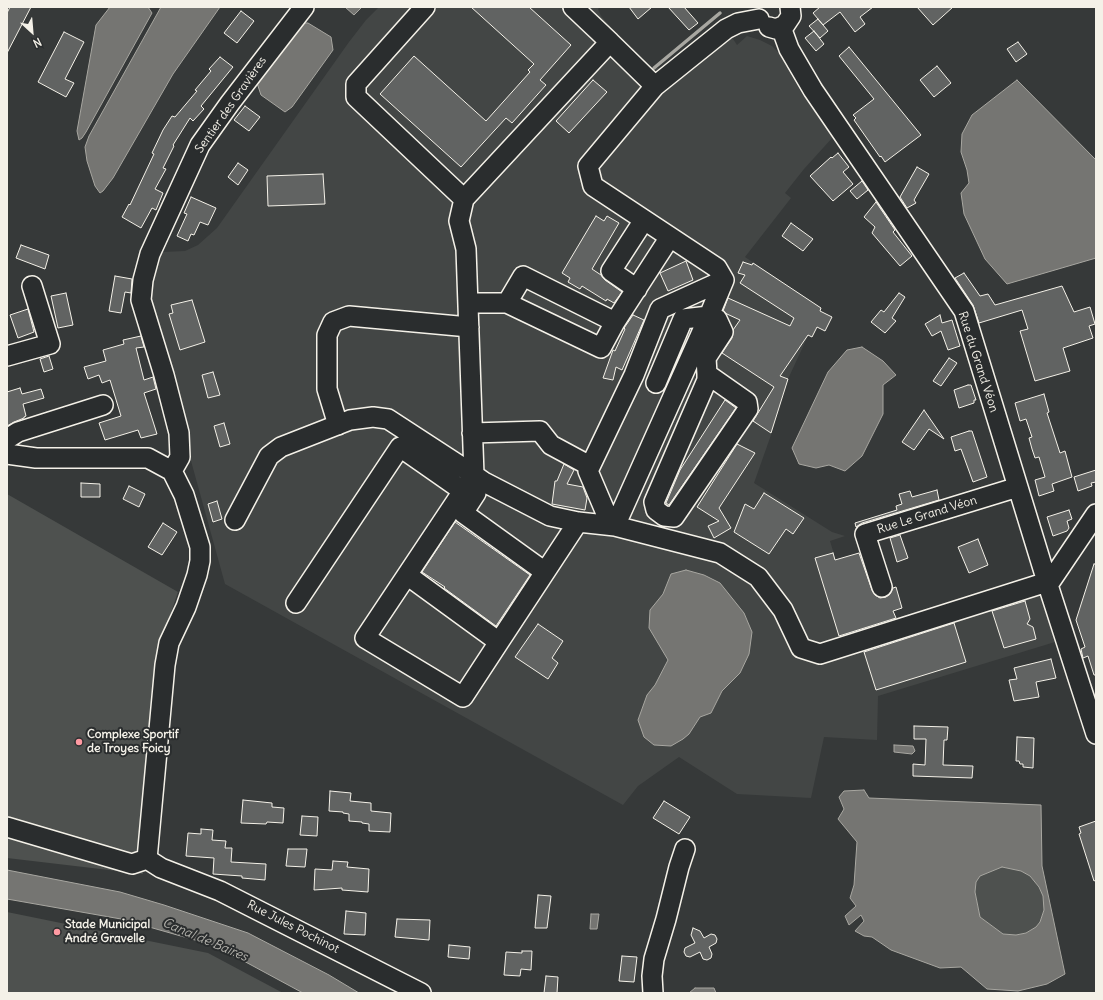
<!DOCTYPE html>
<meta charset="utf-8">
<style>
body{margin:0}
#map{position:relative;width:1103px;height:1000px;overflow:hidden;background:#363939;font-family:Delius,sans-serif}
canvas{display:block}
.frame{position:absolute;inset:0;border:8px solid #f4f1e8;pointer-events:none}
.north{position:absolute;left:12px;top:12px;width:40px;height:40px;-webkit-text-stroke:3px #2a2d2e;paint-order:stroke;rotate:154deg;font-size:11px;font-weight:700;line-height:16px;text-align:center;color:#f4f1e8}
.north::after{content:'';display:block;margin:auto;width:14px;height:18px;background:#f4f1e8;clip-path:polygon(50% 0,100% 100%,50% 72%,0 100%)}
</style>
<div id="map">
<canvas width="1103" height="1000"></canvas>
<div class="frame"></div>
<div class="north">N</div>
</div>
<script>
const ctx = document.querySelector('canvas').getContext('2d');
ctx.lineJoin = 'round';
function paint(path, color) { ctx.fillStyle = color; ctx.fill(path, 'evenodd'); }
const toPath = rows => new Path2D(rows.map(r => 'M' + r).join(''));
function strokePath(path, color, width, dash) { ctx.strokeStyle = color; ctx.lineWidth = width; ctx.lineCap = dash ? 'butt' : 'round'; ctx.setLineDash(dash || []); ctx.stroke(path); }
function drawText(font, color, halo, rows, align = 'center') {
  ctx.font = font + ' Delius,sans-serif'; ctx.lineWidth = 4; ctx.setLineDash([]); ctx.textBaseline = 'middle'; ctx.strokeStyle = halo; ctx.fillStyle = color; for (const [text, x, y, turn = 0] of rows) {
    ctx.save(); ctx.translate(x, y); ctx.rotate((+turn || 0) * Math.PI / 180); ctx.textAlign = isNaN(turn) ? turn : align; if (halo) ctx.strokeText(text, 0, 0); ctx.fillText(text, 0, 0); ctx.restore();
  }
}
paint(toPath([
 [379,7,600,7,598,9,601,16,648,68,660,68,692,42,722,22,737,45,747,36,760,40,772,46,779,53,802,94,833,137,804,169,785,193,791,198,745,257,821,308,788,379,771,435,754,483,832,532,845,536,830,541,857,630,1035,576,1055,642,878,696,877,740,824,737,811,798,737,794,679,757,638,786,623,805,225,584,146,298,149,271,163,252,185,251,198,245,217,228,349,42,366,20]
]), '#434645');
paint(toPath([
 [7,494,178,592,164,633,139,851,143,874,7,858],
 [1002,867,1021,871,1030,876,1039,887,1043,896,1044,910,1040,922,1036,927,1026,933,1016,935,1003,934,980,917,975,892,976,882,979,876],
 [7,912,208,953,283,993,7,993]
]), '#4e514f');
const water = toPath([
 [110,7,148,7,152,13,86,132,82,138,79,140,77,131,96,25,110,7],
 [161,7,220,7,173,74,113,178,103,191,100,193,95,186,87,161,85,147,89,136,161,7],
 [345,7,362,7,354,15,345,7],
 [305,23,308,23,331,37,333,50,292,107,285,112,261,95,255,77,296,28,300,28,305,23],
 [1017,80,1096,160,1096,258,1007,284,985,259,964,214,961,193,969,183,967,170,961,152,962,134,972,115,1017,80],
 [862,347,883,361,896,375,883,385,883,414,862,456,845,471,829,465,816,468,799,464,792,448,828,372,847,350,862,347],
 [686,570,704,575,720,583,744,613,752,632,749,654,740,673,722,691,711,713,700,717,689,734,683,739,671,746,654,745,644,737,638,720,647,695,655,685,668,660,649,628,650,610,663,594,671,574,686,570],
 [894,745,913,746,915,751,912,754,894,752,894,745],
 [864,790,869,798,1041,805,1042,866,1065,974,1047,984,1018,991,987,989,961,967,940,968,891,950,872,937,864,936,855,931,864,921,861,915,849,925,845,916,856,906,850,898,854,885,857,842,838,819,844,809,839,797,844,791,864,790],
 [1002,867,1021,871,1030,876,1039,887,1043,896,1044,910,1040,922,1036,927,1026,933,1016,935,1003,934,980,917,975,892,976,882,980,876,1002,867],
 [7,870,120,892,164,905,248,933,329,975,359,993,303,993,216,946,121,919,7,899,7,870],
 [591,914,599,914,597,929,590,929,591,914],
 [695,988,714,988,716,993,689,993,695,988]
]);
paint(water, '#757572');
strokePath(water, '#a8a7a1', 1);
strokePath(toPath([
 [654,68,720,13]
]), '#a8a7a1', 3.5);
const building = toPath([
 [10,7,31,7,7,53,7,13,10,7],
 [471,7,529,7,571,45,540,80,546,85,512,123,506,118,461,167,380,94,414,56,486,121,530,72,528,70,534,64,471,7],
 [629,7,652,7,638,19,629,7],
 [668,7,684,7,698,23,689,30,668,7],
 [820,7,873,7,860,17,865,24,855,32,840,12,823,25,813,13,820,7],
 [917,7,953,7,933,25,917,7],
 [241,11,254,21,237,43,224,33,241,11],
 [818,19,828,31,820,38,809,26,818,19],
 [814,31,824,44,816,51,805,38,814,31],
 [64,32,84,42,65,79,74,83,66,97,38,82,64,32],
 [1018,42,1027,54,1016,62,1007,49,1018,42],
 [849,47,921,135,885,162,881,156,880,157,854,120,856,118,853,115,874,99,839,56,849,47],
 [220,57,233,67,201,106,204,109,193,121,190,118,173,145,174,146,163,168,166,169,155,189,163,193,156,210,152,208,141,228,122,217,129,204,130,205,154,154,152,153,163,130,172,116,175,117,197,91,195,90,211,71,209,69,220,57],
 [937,66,951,83,934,97,920,80,937,66],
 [593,80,607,92,569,133,556,121,593,80],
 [245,106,260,117,249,131,234,120,245,106],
 [838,153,849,167,843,172,853,184,833,201,810,176,831,157,832,158,838,153],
 [238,163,248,170,238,185,228,177,238,163],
 [917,167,929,174,914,200,916,203,907,208,900,197,917,167],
 [323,174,325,204,268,206,267,176,323,174],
 [862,181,868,190,857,199,850,191,862,181],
 [191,197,216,208,208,225,200,222,194,235,191,234,188,241,177,236,187,214,184,213,191,197],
 [876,202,895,230,893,232,912,256,900,266,872,233,875,227,864,217,876,202],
 [596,216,604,221,607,216,619,223,592,269,601,275,605,280,622,292,614,303,607,299,606,301,582,286,580,289,568,282,570,278,562,273,596,216],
 [791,223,813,239,803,251,782,236,791,223],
 [21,245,49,255,45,269,16,258,21,245],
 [686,261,693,280,668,291,660,273,686,261],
 [743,262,752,265,753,263,821,308,820,311,832,317,825,331,817,327,812,337,808,335,780,376,788,379,771,433,753,421,774,387,722,353,732,338,733,330,740,320,727,314,723,311,728,298,790,326,794,318,740,283,745,275,738,273,743,262],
 [964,273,980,296,988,294,995,305,1062,286,1074,312,1090,307,1095,324,1089,326,1093,338,1063,348,1070,371,1035,381,1020,331,1028,329,1022,310,979,323,973,305,955,278,964,273],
 [115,276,132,279,131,293,125,292,121,313,109,311,115,276],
 [66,293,73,325,58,328,51,296,66,293],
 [899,293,905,297,892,318,896,321,885,333,871,322,881,310,884,312,899,293],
 [192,300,205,342,180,350,169,314,173,313,171,305,192,300],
 [28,309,34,332,18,338,10,315,28,309],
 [633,315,644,320,622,370,616,367,613,380,603,378,613,350,615,351,625,329,624,328,633,315],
 [940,315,942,323,952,320,960,346,948,350,941,331,932,336,925,324,940,315],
 [141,336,144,347,136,348,144,380,153,377,156,389,144,393,157,434,141,438,138,430,105,440,99,423,121,416,110,380,102,383,99,375,88,379,84,367,106,361,103,350,124,344,123,340,141,336],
 [49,356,53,369,44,372,40,359,49,356],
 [949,358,957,363,941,386,933,381,949,358],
 [213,372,220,395,208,398,202,375,213,372],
 [968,385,971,385,976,400,974,400,974,403,959,408,954,390,968,385],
 [20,388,22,394,41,389,44,398,23,404,26,416,24,417,24,418,14,422,7,426,7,392,20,388],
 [1044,394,1049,412,1047,413,1060,453,1065,451,1072,477,1052,484,1054,491,1039,496,1035,480,1045,477,1039,457,1035,458,1032,449,1029,438,1032,437,1026,419,1020,421,1015,403,1044,394],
 [725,400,736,408,669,505,666,503,680,470,725,400],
 [924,410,944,439,929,429,914,450,902,442,924,410],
 [224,423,230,444,220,447,214,426,224,423],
 [969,431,972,431,987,477,973,482,961,449,955,451,951,437,969,431],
 [737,444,755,453,719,508,731,528,714,538,708,526,719,521,697,507,737,444],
 [564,464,574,470,567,484,583,487,587,498,585,510,552,504,555,481,557,481,564,464],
 [1096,470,1096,482,1091,483,1092,486,1078,491,1074,477,1096,470],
 [81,483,100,484,100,497,81,497,81,483],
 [129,486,145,494,139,507,123,499,129,486],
 [937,490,939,500,862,523,856,527,855,523,897,510,896,506,902,504,899,494,910,491,912,497,937,490],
 [764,493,804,518,793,534,786,529,769,554,734,532,745,504,754,509,764,493],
 [217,501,222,519,213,522,208,504,217,501],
 [1069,510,1072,519,1067,521,1069,528,1067,531,1053,536,1047,517,1069,510],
 [455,522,530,575,496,626,444,588,445,587,422,572,455,522],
 [163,523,177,532,162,555,148,547,163,523],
 [900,535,908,558,897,562,890,538,900,535],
 [978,539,988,565,969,573,958,547,978,539],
 [833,553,835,560,859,553,872,590,875,595,880,598,886,597,890,594,893,588,896,587,902,608,893,611,896,618,839,636,815,558,833,553],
 [1094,564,1096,564,1096,675,1094,675,1088,656,1083,658,1081,649,1085,647,1076,620,1094,564],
 [1025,601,1030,619,1027,624,1033,627,1036,639,1004,648,992,611,1025,601],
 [954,623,966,662,876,690,864,652,954,623],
 [538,624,563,641,552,658,558,663,548,679,515,657,538,624],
 [1051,659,1056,678,1036,682,1039,697,1014,701,1009,680,1017,679,1014,668,1051,659],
 [914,726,948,727,947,740,944,740,943,765,973,766,972,778,913,776,913,764,925,765,926,739,914,739,914,726],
 [1017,737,1034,738,1033,768,1023,767,1023,764,1020,764,1019,761,1016,761,1017,737],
 [330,791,351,793,350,801,371,803,371,811,391,813,390,832,369,831,369,824,362,823,362,822,349,821,349,814,343,813,343,812,329,811,330,791],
 [243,800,272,803,272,807,284,808,283,823,267,822,266,824,241,823,243,800],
 [664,801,690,817,679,834,653,818,664,801],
 [302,816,318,817,317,836,300,835,302,816],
 [1096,821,1096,880,1094,881,1079,834,1081,833,1079,827,1096,821],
 [201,829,213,830,212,840,226,841,225,848,232,848,231,862,266,864,265,880,242,878,242,876,213,874,214,858,186,856,188,833,201,834,201,829],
 [288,849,307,849,305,867,286,866,288,849],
 [333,861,348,862,347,867,369,869,368,892,342,890,342,888,314,890,315,869,332,870,333,861],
 [538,895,551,896,547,928,535,928,538,895],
 [346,911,366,913,365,935,344,934,346,911],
 [397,919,430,920,429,940,395,937,397,919],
 [693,928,700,931,704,938,711,934,715,935,717,939,716,943,709,947,712,954,711,958,707,960,703,959,700,952,690,957,686,956,684,952,685,948,695,943,691,935,693,928],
 [449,945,470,947,469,959,448,957,449,945],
 [522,951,532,951,531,970,521,969,520,976,504,975,506,952,522,953,522,951],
 [622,956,637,957,634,982,619,981,622,956],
 [546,976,558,977,557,993,544,993,546,976]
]);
paint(building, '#616362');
strokePath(building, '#f4f1e8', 1);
const minor = toPath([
 [425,7,356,84,356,97,464,199],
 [573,7,610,42],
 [769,27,776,29,785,25,791,16,790,7],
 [781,27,789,49,813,90,964,311,1048,585,1096,734],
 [655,86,610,42,464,199,459,221,466,249,474,475,484,482,550,516,578,522,615,526,720,553,758,577,783,610,801,648,820,654,1047,582],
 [637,289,611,271,644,220],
 [468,303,507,303,601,348,615,322,670,237],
 [507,303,523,276,615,322],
 [7,356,50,344,32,286],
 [656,383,683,319,709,316,717,319,723,332,706,358,707,374,707,380,654,502,656,510,664,516,674,517,748,409,747,402,707,374],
 [338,425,327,389,327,335,333,322,349,316,469,327],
 [472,433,540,431,551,445,590,466],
 [7,439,18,432,103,405],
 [7,454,36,458,148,458,172,471,184,495,200,547,200,561,197,575,186,607,169,643,165,665,147,859,161,868,220,891,421,993],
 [172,471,180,457,179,433,164,375,141,300,143,280,150,254,200,145,230,103,304,7],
 [476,493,463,513,545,572],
 [235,520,269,456,281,447,350,420,373,417,388,419,474,475,463,491,365,638,463,697,499,642,407,575],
 [611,525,588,471,634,375,660,309,724,280],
 [615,526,706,323,724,280,717,268,593,186,588,166,655,86,726,29,738,23,759,19],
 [1048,585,1096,514],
 [882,587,865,534,1018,487],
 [296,603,400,447,463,491],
 [499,642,578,522],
 [7,827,132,864,147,859],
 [653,993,652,976,654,959,666,919,679,867,685,849]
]);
strokePath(minor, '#f4f1e8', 22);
strokePath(minor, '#2a2d2e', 19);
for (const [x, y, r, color] of [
 [79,742,4,"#ff9aa2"],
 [57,932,4,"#ff9aa2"]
]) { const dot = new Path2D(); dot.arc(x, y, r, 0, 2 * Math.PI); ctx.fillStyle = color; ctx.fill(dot); strokePath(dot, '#2a2d2e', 1.5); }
drawText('12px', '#f4f1e8', '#2a2d2e', [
 ["Sentier des Gravières",231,105,-55],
 ["Rue du Grand Véon",978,362,72],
 ["Rue Le Grand Véon",927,515,-17],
 ["Rue Jules Pochinot",293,927,27]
]);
drawText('bold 12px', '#f4f1e8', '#2a2d2e', [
 ["Complexe Sportif",87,735],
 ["de Troyes Foicy",87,749],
 ["Stade Municipal",65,925],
 ["André Gravelle",65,939]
], 'left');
drawText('italic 13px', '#b4b3ad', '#2a2d2e', [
 ["Canal de Baires",205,940,23]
]);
</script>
